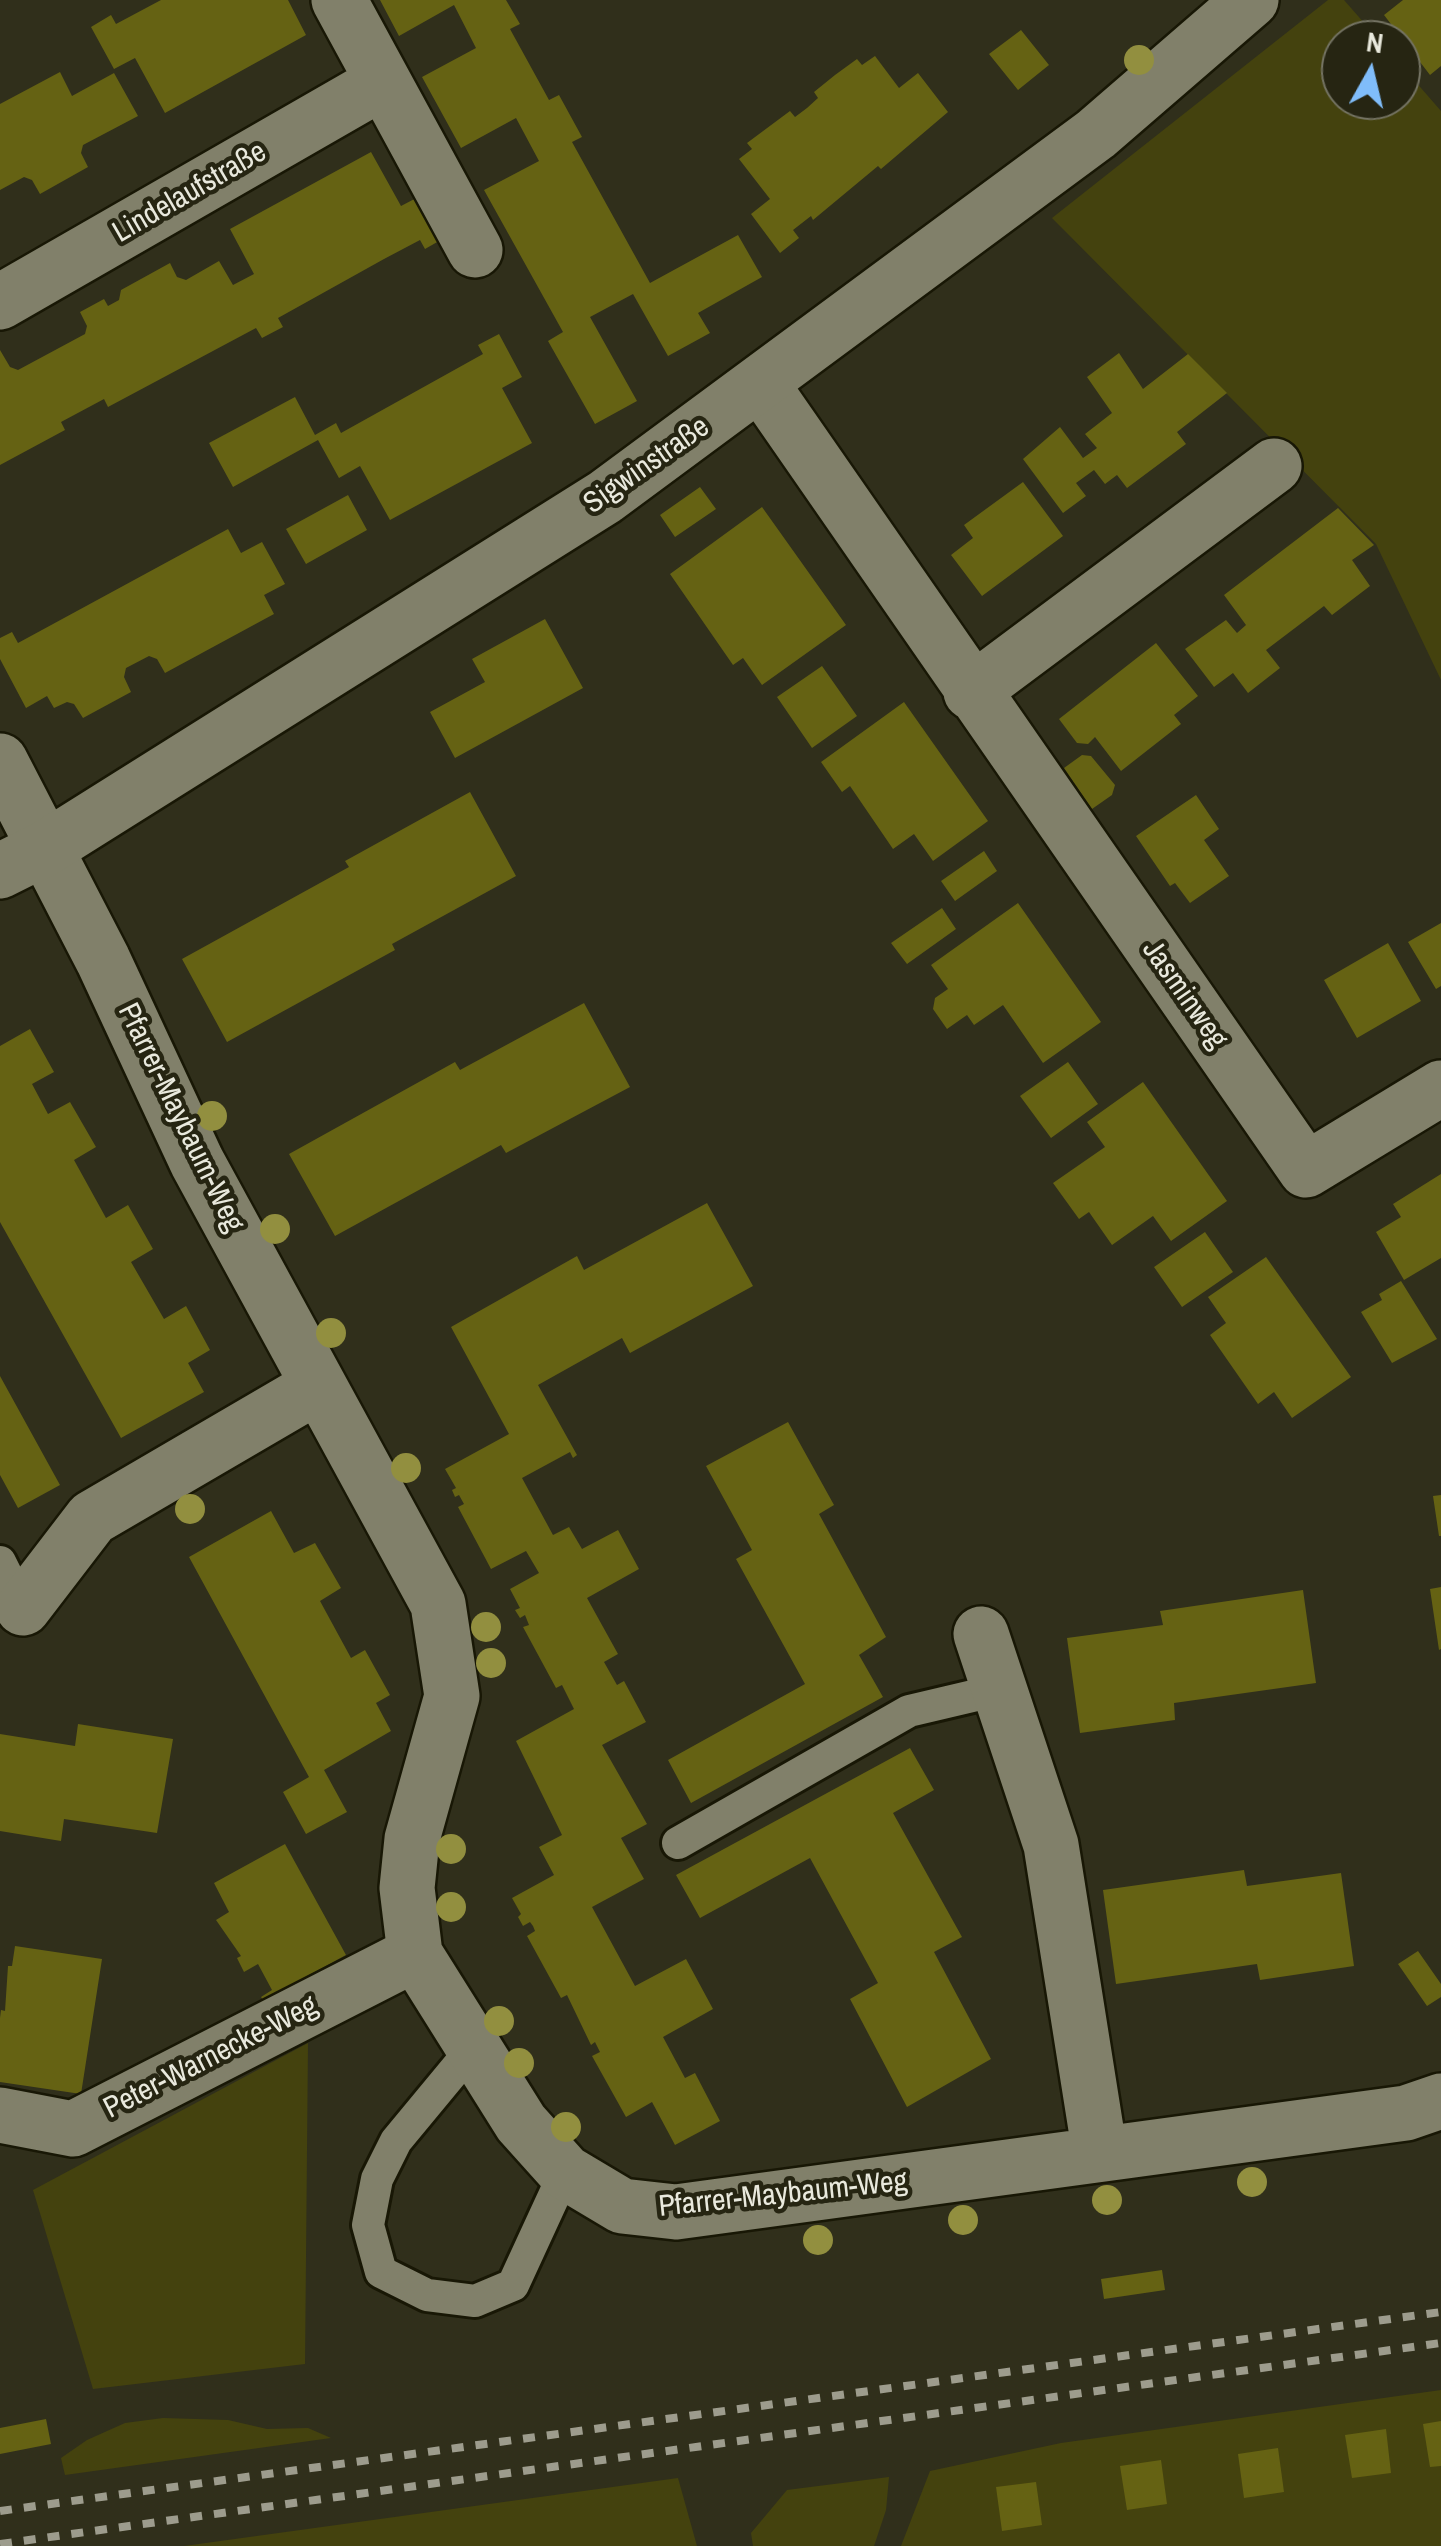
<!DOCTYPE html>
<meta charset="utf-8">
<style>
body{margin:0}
#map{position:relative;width:1441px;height:2546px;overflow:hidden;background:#302f1b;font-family:"Archivo Narrow",sans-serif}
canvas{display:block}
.north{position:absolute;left:1321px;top:20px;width:100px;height:100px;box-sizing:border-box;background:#262512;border:2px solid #747363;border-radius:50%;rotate:8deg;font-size:28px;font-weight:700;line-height:40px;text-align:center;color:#e9e9dd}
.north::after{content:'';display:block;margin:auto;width:35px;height:45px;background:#80bdfa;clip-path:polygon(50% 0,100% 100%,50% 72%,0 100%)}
</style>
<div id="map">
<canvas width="1441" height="2546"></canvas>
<div class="north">N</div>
</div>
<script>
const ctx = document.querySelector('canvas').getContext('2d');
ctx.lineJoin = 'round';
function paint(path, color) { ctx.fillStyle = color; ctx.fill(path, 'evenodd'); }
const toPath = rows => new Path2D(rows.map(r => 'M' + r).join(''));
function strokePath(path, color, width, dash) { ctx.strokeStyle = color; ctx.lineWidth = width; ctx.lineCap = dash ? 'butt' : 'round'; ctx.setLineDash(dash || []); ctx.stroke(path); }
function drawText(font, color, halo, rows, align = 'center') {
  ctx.font = font + ' "Archivo Narrow",sans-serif'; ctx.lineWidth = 9; ctx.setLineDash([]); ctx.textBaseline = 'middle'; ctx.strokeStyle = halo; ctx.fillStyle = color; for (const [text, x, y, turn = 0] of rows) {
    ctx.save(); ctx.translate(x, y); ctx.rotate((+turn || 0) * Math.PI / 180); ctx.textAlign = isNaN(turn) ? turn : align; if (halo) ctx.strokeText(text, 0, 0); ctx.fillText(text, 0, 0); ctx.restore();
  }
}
paint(toPath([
 [1328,0,1344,0,1379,40,1341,40,1341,100,1401,100,1401,65,1441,111,1441,680,1376,544,1052,218],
 [308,2043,305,2364,93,2389,33,2190],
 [1441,2390,1441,2546,901,2546,930,2471,1061,2443],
 [163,2418,228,2420,267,2429,308,2428,331,2438,65,2475,61,2458,87,2440,125,2423],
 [889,2477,886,2510,874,2546,753,2546,751,2533,787,2490],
 [678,2478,697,2546,184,2546]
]), '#44420e');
paint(toPath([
 [161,0,288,0,306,35,165,113,135,58,114,69,91,27,111,15,116,24],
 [380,0,506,0,520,24,510,29,549,100,559,95,582,137,572,142,650,283,738,235,762,277,698,313,710,333,668,356,633,294,590,317,637,401,595,424,548,341,563,332,484,190,539,161,516,118,461,148,422,77,476,48,454,5,399,36],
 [1403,0,1441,0,1441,66,1430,75,1384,15],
 [1021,30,1049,65,1018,90,989,54],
 [875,56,899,88,918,73,948,112,881,169,878,166,813,220,811,216,793,230,799,238,780,253,751,214,770,199,739,159,752,149,747,143,790,111,795,117,807,108,818,98,814,92,835,75,857,59,862,65],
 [60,72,72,96,114,73,138,116,83,145,81,153,88,167,40,194,32,180,24,177,0,190,0,104],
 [371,152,401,206,422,195,446,237,425,249,420,240,384,259,278,318,283,327,262,338,256,328,108,407,104,399,61,422,65,430,0,465,0,350,10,367,18,370,85,334,87,326,80,312,104,299,108,306,119,300,121,290,170,263,177,277,186,280,219,261,233,285,254,274,230,229],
 [499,334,522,377,502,388,532,443,390,520,360,466,339,478,318,440,233,487,209,443,295,397,315,435,336,423,341,433,483,354,478,345],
 [1119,353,1143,389,1188,354,1227,393,1177,432,1186,444,1127,488,1117,475,1105,484,1094,470,1076,483,1086,496,1063,513,1023,459,1060,427,1083,458,1097,448,1085,434,1112,413,1087,377],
 [1023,482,1063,536,982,596,951,555,973,538,964,525],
 [700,487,716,509,675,537,660,515],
 [348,495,367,530,306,564,286,529],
 [762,507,846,625,762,685,743,658,733,665,670,574],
 [1338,508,1374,545,1352,560,1370,586,1332,615,1324,606,1266,650,1280,668,1248,693,1233,673,1214,687,1185,649,1226,620,1237,633,1246,625,1224,595],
 [228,529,241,553,262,542,285,584,264,595,274,614,165,673,157,659,149,656,126,668,124,677,131,692,83,718,74,704,67,702,54,708,47,696,26,708,0,659,0,638,12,632,18,643],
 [545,619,583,688,455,758,430,712,485,682,472,659],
 [1156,643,1198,696,1174,715,1181,724,1121,771,1095,737,1088,744,1077,743,1059,719],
 [822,666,857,716,812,748,777,697],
 [904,702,988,821,933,861,914,834,893,849,850,786,842,792,821,762],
 [1082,755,1091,756,1115,785,1112,795,1092,809,1064,768],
 [470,792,516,876,392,944,395,950,227,1042,182,959,349,867,345,861],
 [1196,795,1219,829,1204,840,1229,876,1190,903,1175,883,1170,886,1136,836],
 [984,851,997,871,955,901,941,881],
 [1018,903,1101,1022,1043,1063,1003,1005,974,1025,967,1015,947,1029,933,1009,935,998,948,989,931,965],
 [942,908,956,929,907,964,891,943],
 [1441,923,1441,986,1436,989,1408,942],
 [1388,943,1421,1001,1357,1038,1324,980],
 [584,1003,630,1087,506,1153,501,1145,335,1236,289,1154,455,1062,460,1070],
 [30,1029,54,1072,32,1084,48,1114,70,1102,96,1147,74,1160,106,1218,128,1205,153,1249,131,1262,164,1319,186,1306,210,1350,188,1363,204,1392,121,1438,0,1222,0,1046],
 [1068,1062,1098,1104,1051,1138,1020,1096],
 [1143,1082,1227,1201,1171,1241,1153,1216,1112,1245,1089,1212,1079,1219,1053,1183,1105,1147,1087,1122],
 [1441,1174,1441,1258,1404,1280,1376,1232,1401,1217,1393,1204],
 [707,1203,753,1286,630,1353,622,1338,538,1385,577,1455,573,1458,570,1452,522,1478,553,1535,569,1527,582,1549,618,1530,639,1569,587,1598,618,1654,604,1662,617,1685,624,1681,646,1722,602,1745,647,1824,621,1838,644,1879,592,1907,635,1986,686,1959,713,2009,663,2037,685,2078,695,2073,720,2121,675,2145,652,2102,626,2117,592,2056,600,2052,595,2042,591,2045,567,1995,561,1998,527,1936,535,1931,533,1926,530,1922,523,1926,518,1917,521,1914,512,1898,554,1875,539,1847,562,1835,516,1741,574,1709,562,1685,556,1688,523,1627,529,1625,525,1615,520,1618,515,1610,520,1608,510,1589,539,1573,526,1551,491,1569,458,1507,464,1504,459,1495,455,1497,452,1490,456,1488,445,1469,509,1434,451,1327,577,1256,584,1270],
 [1205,1232,1233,1272,1182,1307,1154,1267],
 [1266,1257,1351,1377,1292,1418,1274,1392,1258,1404,1210,1335,1226,1323,1208,1297],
 [1401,1281,1437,1339,1392,1363,1361,1312,1382,1300,1379,1294],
 [0,1376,60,1485,18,1508,0,1475],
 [788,1422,834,1505,819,1514,886,1637,859,1655,883,1697,691,1803,668,1760,805,1684,736,1559,752,1550,706,1466],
 [1441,1495,1441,1536,1439,1536,1433,1496],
 [271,1511,294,1553,315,1543,341,1588,320,1601,351,1658,365,1650,390,1695,376,1703,391,1731,324,1770,347,1812,306,1834,283,1792,309,1777,189,1557],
 [1441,1587,1441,1649,1439,1650,1430,1589],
 [1303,1590,1316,1683,1174,1703,1175,1720,1080,1733,1067,1638,1163,1625,1160,1611],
 [78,1724,173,1739,157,1833,64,1819,61,1841,0,1831,0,1734,75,1746],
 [910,1748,934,1790,893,1813,962,1937,934,1952,991,2059,907,2107,850,1999,878,1983,810,1858,700,1918,676,1875],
 [285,1844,346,1955,263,2000,261,1997,272,1990,258,1964,244,1972,237,1958,241,1956,216,1920,229,1912,214,1883],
 [1244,1870,1247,1886,1341,1873,1354,1966,1260,1980,1257,1964,1116,1984,1103,1890],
 [15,1946,102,1959,81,2094,0,2082,0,2018,1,2010,5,2011,8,1966,12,1966],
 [1418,1951,1441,1984,1441,1997,1427,2006,1398,1964],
 [1162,2270,1165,2290,1104,2299,1101,2279],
 [46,2419,51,2444,0,2454,0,2428],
 [1441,2421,1441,2466,1430,2467,1423,2424],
 [1386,2429,1391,2473,1352,2478,1345,2435],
 [1278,2448,1284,2492,1244,2498,1238,2454],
 [1161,2460,1167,2504,1127,2510,1120,2466],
 [1036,2482,1042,2525,1002,2531,996,2487]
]), '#656213');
const lane = toPath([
 [0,1562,23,1608],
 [678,1843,909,1711,998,1690],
 [473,2048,396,2141,377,2179,368,2225,381,2272,427,2295,475,2301,513,2285,565,2172]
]);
const street = toPath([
 [339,0,475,250],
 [0,302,381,83],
 [761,384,1306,1170,1441,1088],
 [971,692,1274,466],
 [0,761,103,960,197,1162,438,1604,452,1696,412,1839,407,1888,415,1954,521,2123,565,2172,622,2206,676,2212,1406,2113,1441,2101],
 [23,1608,92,1518,318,1386],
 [981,1634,1051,1845,1100,2154],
 [0,2115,73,2129,415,1954]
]);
const secondary = toPath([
 [0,871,46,848,605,497,1096,134,1251,0]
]);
strokePath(lane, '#181705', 38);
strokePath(street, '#181705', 60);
strokePath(secondary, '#181705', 60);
strokePath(lane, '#81806a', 32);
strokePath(street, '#81806a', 55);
strokePath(secondary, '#81806a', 55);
strokePath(toPath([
 [0,2511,1441,2312],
 [0,2544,1441,2343]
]), '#9d9c8d', 8, [12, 12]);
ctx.fillStyle = '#928f3f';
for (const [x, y] of [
 [1139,60],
 [212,1116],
 [275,1229],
 [331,1333],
 [406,1468],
 [190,1509],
 [486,1627],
 [491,1663],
 [451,1849],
 [451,1907],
 [499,2021],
 [519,2063],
 [566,2127],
 [1252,2182],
 [1107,2200],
 [963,2220],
 [818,2240]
]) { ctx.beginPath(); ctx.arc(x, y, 15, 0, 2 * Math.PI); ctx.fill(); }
drawText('30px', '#e9e9dd', '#262512', [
 ["Lindelaufstraße",190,193,-30],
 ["Sigwinstraße",647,466,-35],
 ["Jasminweg",1184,995,55],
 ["Pfarrer-Maybaum-Weg",180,1118,64],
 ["Peter-Warnecke-Weg",211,2058,-27],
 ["Pfarrer-Maybaum-Weg",783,2195,-6]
]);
</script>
